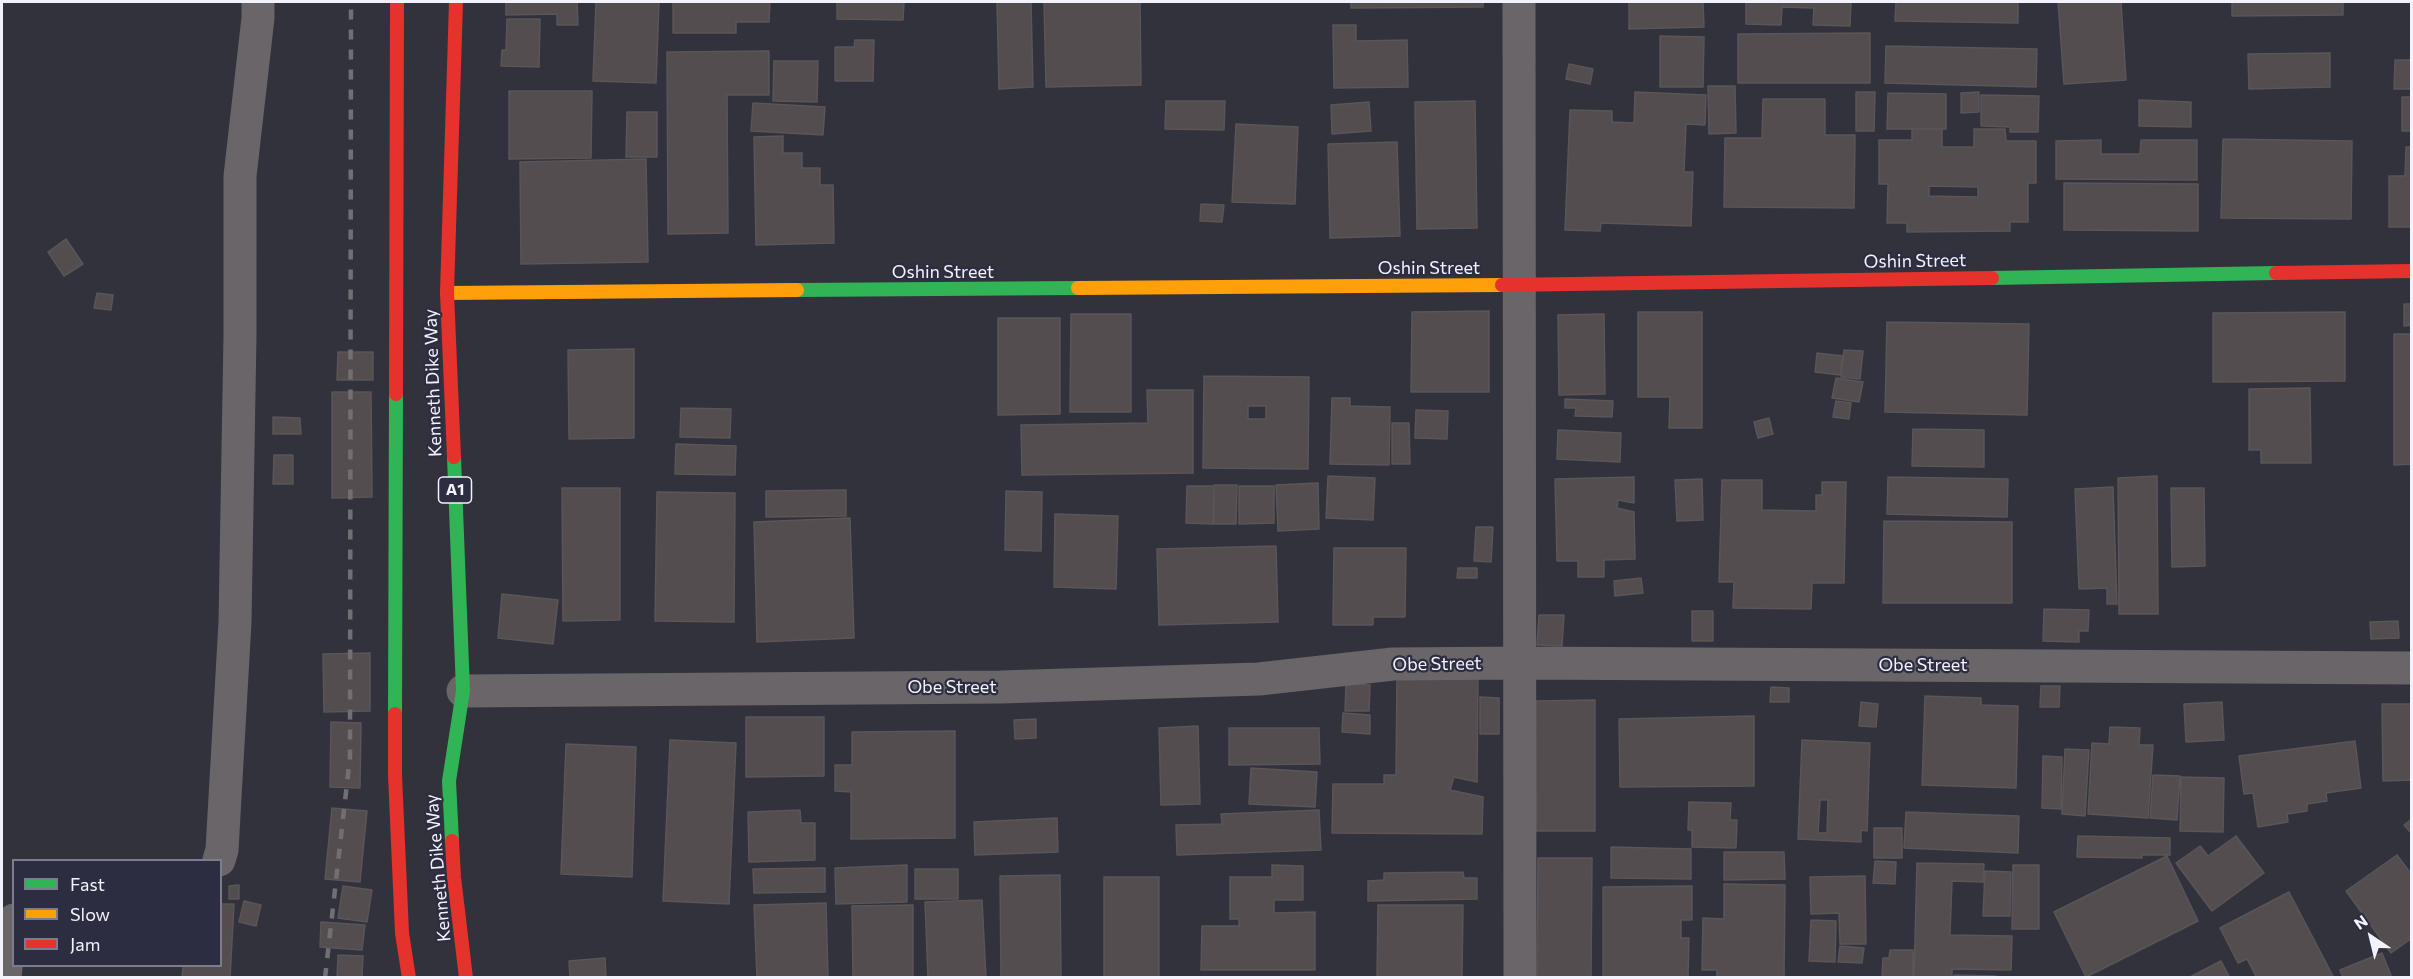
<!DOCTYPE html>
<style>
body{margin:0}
#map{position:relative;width:2413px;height:979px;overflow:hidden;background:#32323c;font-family:Commissioner,sans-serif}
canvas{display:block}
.frame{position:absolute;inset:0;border:3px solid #f2f2fd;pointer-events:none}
.legend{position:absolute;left:12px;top:859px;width:210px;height:108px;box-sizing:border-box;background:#2d2d41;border:2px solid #7c7c8c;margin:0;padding:8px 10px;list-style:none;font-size:18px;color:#f2f2fd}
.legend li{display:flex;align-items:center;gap:12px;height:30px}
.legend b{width:30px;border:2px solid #7c7c8c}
.north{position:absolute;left:2341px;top:907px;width:60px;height:60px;-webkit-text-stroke:4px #2d2d41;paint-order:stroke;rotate:325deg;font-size:16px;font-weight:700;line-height:24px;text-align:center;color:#f2f2fd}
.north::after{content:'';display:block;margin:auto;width:21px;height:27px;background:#f2f2fd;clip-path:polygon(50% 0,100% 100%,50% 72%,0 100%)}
</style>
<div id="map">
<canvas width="2413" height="979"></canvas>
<div class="frame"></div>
<ul class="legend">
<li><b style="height:8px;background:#30b455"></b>Fast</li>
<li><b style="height:8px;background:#ff9f0a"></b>Slow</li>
<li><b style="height:8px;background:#e5322d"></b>Jam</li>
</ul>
<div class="north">N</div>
</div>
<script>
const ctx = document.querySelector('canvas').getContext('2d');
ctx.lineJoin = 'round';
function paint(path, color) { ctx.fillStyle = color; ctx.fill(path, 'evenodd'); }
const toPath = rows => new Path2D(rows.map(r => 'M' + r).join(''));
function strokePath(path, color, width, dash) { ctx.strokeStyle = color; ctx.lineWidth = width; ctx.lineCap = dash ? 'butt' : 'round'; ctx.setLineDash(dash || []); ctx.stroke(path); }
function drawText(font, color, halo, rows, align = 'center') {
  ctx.font = font + ' Commissioner,sans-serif'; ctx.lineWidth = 4.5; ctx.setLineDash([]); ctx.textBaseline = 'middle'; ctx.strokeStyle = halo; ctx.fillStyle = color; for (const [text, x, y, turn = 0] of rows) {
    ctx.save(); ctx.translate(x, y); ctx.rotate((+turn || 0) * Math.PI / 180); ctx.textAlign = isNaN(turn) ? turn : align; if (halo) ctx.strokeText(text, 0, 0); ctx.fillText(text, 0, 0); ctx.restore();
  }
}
const building = toPath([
 [506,2,577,2,578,25,557,25,557,14,506,15,506,2],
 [596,2,659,2,656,83,593,81,596,2],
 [673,2,770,2,769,22,736,22,736,33,673,33,673,2],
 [829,2,904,2,903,20,837,19,837,2,829,2],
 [997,2,1031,2,1033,87,999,89,997,2],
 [1044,2,1140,2,1141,85,1046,87,1044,2],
 [1351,2,1483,2,1483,7,1351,8,1351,2],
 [1629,2,1703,2,1704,27,1629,29,1629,2],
 [1746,2,1851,2,1850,26,1813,25,1814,8,1782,7,1781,25,1746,24,1746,2],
 [1896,2,2018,2,2018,23,1895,21,1896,2],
 [2058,2,2121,2,2126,80,2064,84,2058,2],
 [2232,2,2343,2,2343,15,2232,16,2232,2],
 [507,19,540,19,539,67,501,66,502,50,506,50,507,19],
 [1333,25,1356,25,1356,41,1407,40,1408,87,1334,88,1333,25],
 [1870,33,1870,83,1738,83,1738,34,1870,33],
 [1660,36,1704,37,1703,87,1660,87,1660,36],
 [855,40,874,40,873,81,835,81,835,47,854,47,855,40],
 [1886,46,2037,49,2036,87,1885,83,1886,46],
 [769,51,769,95,727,95,728,233,668,234,667,52,769,51],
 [2330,53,2330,87,2249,89,2248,54,2330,53],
 [2395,60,2412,60,2412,89,2394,89,2395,60],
 [774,61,818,61,817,102,773,101,774,61],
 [1569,64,1593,69,1590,84,1566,79,1569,64],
 [1708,86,1735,86,1736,133,1709,134,1708,86],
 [509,91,592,91,591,158,509,159,509,91],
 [1635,92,1706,95,1705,125,1686,124,1684,172,1693,172,1691,226,1601,223,1600,231,1565,230,1570,110,1612,111,1612,122,1634,123,1635,92],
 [1856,92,1875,92,1874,131,1856,131,1856,92],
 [1979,92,1979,112,1961,113,1961,93,1979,92],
 [1888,93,1946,94,1946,129,1887,129,1888,93],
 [1981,95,2039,96,2038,132,2010,132,2010,127,1981,126,1981,95],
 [2402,97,2412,97,2412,131,2402,131,2402,97],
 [1763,99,1825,99,1825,135,1855,135,1854,208,1724,207,1725,138,1762,138,1763,99],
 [2139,100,2191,102,2191,127,2139,126,2139,100],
 [1166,101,1225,101,1224,130,1165,129,1166,101],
 [1475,101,1477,228,1417,229,1415,102,1475,101],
 [1369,102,1371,131,1332,134,1331,105,1369,102],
 [753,103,825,107,823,135,751,131,753,103],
 [627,112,657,112,657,157,626,157,627,112],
 [1236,124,1298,127,1295,204,1232,202,1236,124],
 [1912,129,1942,129,1942,147,1974,147,1974,129,2005,129,2006,141,2036,141,2036,183,2028,183,2028,222,2010,222,2010,231,1907,232,1907,223,1887,223,1888,184,1879,184,1879,140,1912,140,1912,129],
 [1929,186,1978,187,1978,197,1929,196,1929,186],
 [783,136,783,153,802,153,802,168,820,168,820,185,833,185,834,243,756,245,754,137,783,136],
 [2223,139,2352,141,2351,219,2221,218,2223,139],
 [2101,140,2101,154,2140,154,2141,140,2197,140,2197,180,2056,179,2056,141,2101,140],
 [1397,142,1400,236,1330,238,1328,144,1397,142],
 [2406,147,2412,147,2412,227,2389,227,2389,176,2405,176,2406,147],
 [646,159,648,262,521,264,520,162,646,159],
 [2064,183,2198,184,2198,231,2064,230,2064,183],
 [1201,204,1224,205,1222,222,1200,221,1201,204],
 [66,239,83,264,64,276,48,252,66,239],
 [97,293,113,295,111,310,94,308,97,293],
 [2404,304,2412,304,2412,325,2404,326,2404,304],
 [1489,311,1489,392,1411,392,1412,312,1489,311],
 [1638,312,1702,312,1702,428,1669,428,1670,397,1638,397,1638,312],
 [2345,312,2345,381,2213,382,2213,313,2345,312],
 [1071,314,1131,314,1131,412,1070,412,1071,314],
 [1604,314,1605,394,1559,395,1558,315,1604,314],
 [998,318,1060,318,1060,414,998,415,998,318],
 [1887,322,2029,324,2027,415,1885,412,1887,322],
 [2394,334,2412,334,2412,464,2394,465,2394,334],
 [634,349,634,438,569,439,568,350,634,349],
 [1844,350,1863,351,1860,379,1841,377,1844,350],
 [338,352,373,352,373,380,337,380,338,352],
 [1817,353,1843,356,1840,375,1815,372,1817,353],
 [1204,376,1309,377,1308,469,1203,468,1204,376],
 [1248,406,1266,406,1266,419,1248,419,1248,406],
 [1836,378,1863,382,1859,402,1832,398,1836,378],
 [2310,388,2311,463,2261,463,2261,450,2249,450,2249,389,2310,388],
 [1147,390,1193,390,1193,473,1022,475,1021,425,1148,423,1147,390],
 [332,392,371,392,372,497,332,498,332,392],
 [1332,398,1350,398,1350,406,1390,407,1389,465,1330,464,1332,398],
 [1565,399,1613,401,1612,417,1575,416,1576,408,1565,408,1565,399],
 [1836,401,1851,403,1849,419,1833,417,1836,401],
 [681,408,731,409,730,438,680,437,681,408],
 [1416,410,1448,411,1447,439,1415,438,1416,410],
 [273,417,300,418,301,434,273,434,273,417],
 [1769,418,1773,434,1758,438,1754,422,1769,418],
 [1392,423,1409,423,1410,464,1392,464,1392,423],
 [1913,429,1984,430,1984,467,1912,466,1913,429],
 [1558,430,1621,433,1620,462,1557,459,1558,430],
 [676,444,736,446,735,475,675,474,676,444],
 [274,455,293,455,293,484,273,484,274,455],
 [1328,476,1375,478,1373,520,1326,518,1328,476],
 [2157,476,2158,614,2119,614,2118,478,2157,476],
 [1634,477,1634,503,1618,500,1617,508,1634,512,1635,559,1604,560,1604,577,1578,577,1578,561,1557,561,1555,479,1634,477],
 [1888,477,2008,479,2007,517,1887,514,1888,477],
 [1702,479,1703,520,1677,521,1675,480,1702,479],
 [1722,480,1762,480,1762,510,1816,511,1816,495,1822,495,1822,482,1846,482,1844,583,1812,583,1811,609,1733,608,1734,582,1719,582,1722,480],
 [1318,483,1319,529,1278,531,1276,485,1318,483],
 [1214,485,1237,485,1236,524,1214,524,1214,485],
 [1187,486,1214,486,1213,524,1186,523,1187,486],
 [1239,486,1274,486,1274,523,1239,524,1239,486],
 [2113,487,2117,604,2107,604,2107,588,2079,589,2075,489,2113,487],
 [562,488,620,488,620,620,563,621,562,488],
 [2171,488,2204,488,2205,566,2172,567,2171,488],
 [846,490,846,516,766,517,766,491,846,490],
 [1006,491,1042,492,1041,551,1005,550,1006,491],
 [657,492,735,493,734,622,655,621,657,492],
 [1055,514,1118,516,1116,589,1054,587,1055,514],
 [850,518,854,638,757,642,754,522,850,518],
 [1884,521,2012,522,2012,603,1883,603,1884,521],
 [1476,527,1493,527,1491,562,1474,561,1476,527],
 [1276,546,1278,622,1159,625,1157,549,1276,546],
 [1334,548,1406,548,1405,617,1373,617,1373,625,1333,625,1334,548],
 [1458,568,1477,568,1477,578,1457,578,1458,568],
 [1641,578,1643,593,1615,596,1614,581,1641,578],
 [502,594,558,600,553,644,498,638,502,594],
 [2044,609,2089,610,2088,631,2079,631,2079,642,2043,641,2044,609],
 [1692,611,1713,611,1713,641,1692,641,1692,611],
 [1539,615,1564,615,1562,646,1537,645,1539,615],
 [2398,621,2399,638,2371,639,2370,622,2398,621],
 [370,653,370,711,324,712,323,654,370,653],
 [1397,674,1478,675,1477,782,1454,777,1450,790,1483,797,1482,834,1332,833,1333,784,1384,784,1384,775,1396,775,1397,674],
 [1346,684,1370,685,1369,711,1345,711,1346,684],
 [2041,686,2060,686,2059,707,2040,707,2041,686],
 [1771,687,1789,688,1789,702,1770,702,1771,687],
 [1925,696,1981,698,1981,705,2018,706,2016,788,1922,785,1925,696],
 [1480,697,1499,698,1499,734,1480,734,1480,697],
 [1595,700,1595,831,1536,831,1536,701,1595,700],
 [1861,702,1878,704,1876,727,1859,726,1861,702],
 [2222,702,2224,740,2186,742,2184,704,2222,702],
 [2382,704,2412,704,2412,780,2383,781,2382,704],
 [1343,713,1370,715,1370,734,1342,732,1343,713],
 [1754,716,1754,786,1620,787,1619,719,1754,716],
 [746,717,824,717,824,776,746,777,746,717],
 [1036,719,1036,738,1015,739,1014,720,1036,719],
 [331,722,361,723,360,788,330,787,331,722],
 [1198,726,1200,804,1161,805,1159,728,1198,726],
 [2110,727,2140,728,2139,745,2153,745,2148,818,2088,814,2092,743,2109,744,2110,727],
 [1229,728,1319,728,1320,764,1229,765,1229,728],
 [955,731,955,838,851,839,851,792,835,791,835,765,852,765,852,732,955,731],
 [670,740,736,743,729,904,663,901,670,740],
 [1802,740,1870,743,1867,831,1861,830,1861,842,1798,839,1802,740],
 [1820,800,1828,800,1827,833,1818,833,1820,800],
 [2355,741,2361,788,2326,793,2327,801,2307,804,2307,811,2287,814,2288,822,2258,827,2253,793,2244,794,2239,756,2355,741],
 [566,744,636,747,632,877,561,874,566,744],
 [2065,749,2089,750,2085,816,2062,814,2065,749],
 [2043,756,2062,757,2061,809,2042,808,2043,756],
 [1251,768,1317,772,1315,807,1249,804,1251,768],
 [2153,775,2180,776,2177,820,2150,818,2153,775],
 [2181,777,2224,778,2223,832,2180,831,2181,777],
 [1689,802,1731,803,1730,820,1737,820,1736,848,1692,847,1692,830,1688,830,1689,802],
 [332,808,367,811,360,882,325,879,332,808],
 [800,810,801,823,815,823,815,860,749,862,748,812,800,810],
 [1319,810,1321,850,1177,855,1176,825,1222,824,1221,814,1319,810],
 [1906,812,2019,816,2018,853,1904,848,1906,812],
 [1057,818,1058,852,975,855,974,822,1057,818],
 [2412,819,2412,834,2404,825,2412,819],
 [1874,828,1902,828,1902,858,1874,858,1874,828],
 [2078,836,2170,838,2170,855,2142,855,2142,858,2077,857,2078,836],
 [2236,836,2264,873,2212,911,2176,863,2200,846,2208,856,2236,836],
 [1611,847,1691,849,1691,879,1611,878,1611,847],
 [1724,852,1784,852,1785,879,1724,880,1724,852],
 [2397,855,2412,875,2412,938,2391,953,2346,891,2397,855],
 [2167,856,2198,921,2086,977,2054,912,2167,856],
 [1538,858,1592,858,1591,978,1537,978,1538,858],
 [1875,861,1896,862,1895,884,1873,883,1875,861],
 [1917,863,1984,864,1983,882,1952,881,1950,935,2012,936,2011,970,1952,969,1952,978,1914,978,1917,863],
 [907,865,907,902,836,904,835,868,907,865],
 [1272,865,1303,866,1303,900,1274,900,1274,913,1315,912,1315,970,1201,970,1202,926,1239,926,1239,919,1230,919,1230,877,1272,877,1272,865],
 [2013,865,2039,865,2039,929,2012,929,2013,865],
 [825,868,825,892,754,893,753,869,825,868],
 [915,869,958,869,958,899,915,899,915,869],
 [1985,871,2011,872,2010,916,1983,916,1985,871],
 [1463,872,1464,878,1477,878,1477,899,1368,901,1368,881,1384,880,1384,873,1463,872],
 [1060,875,1061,978,1001,978,1000,876,1060,875],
 [1865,876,1866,944,1840,944,1839,913,1811,914,1810,877,1865,876],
 [1104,877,1159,877,1159,978,1104,978,1104,877],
 [1724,884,1785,885,1784,978,1717,978,1717,970,1702,970,1703,918,1724,919,1724,884],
 [239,885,239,899,229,899,229,886,239,885],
 [343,886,372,890,367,922,338,918,343,886],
 [1692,886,1692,920,1681,920,1681,938,1689,938,1688,978,1603,978,1603,887,1692,886],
 [2289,892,2334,978,2257,978,2247,959,2238,963,2220,928,2289,892],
 [982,900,986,978,928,978,925,902,982,900],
 [244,901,261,905,256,926,239,922,244,901],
 [826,903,828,978,757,978,754,905,826,903],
 [220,904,234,904,230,978,182,978,183,966,220,966,220,904],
 [913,905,913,978,853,978,852,906,913,905],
 [1378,905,1463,905,1462,978,1377,978,1378,905],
 [1811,920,1836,921,1835,962,1809,961,1811,920],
 [321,922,365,925,362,950,320,947,321,922],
 [1840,946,1864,948,1862,963,1838,962,1840,946],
 [1890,950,1913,950,1913,978,1882,978,1883,958,1889,958,1890,950],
 [2382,953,2392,978,2343,978,2340,970,2382,953],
 [338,955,363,956,362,978,337,978,338,955],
 [605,958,606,978,570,978,569,961,605,958],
 [2221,961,2230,978,2188,978,2221,961],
 [1954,975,1996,976,1996,978,1954,978,1954,975]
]);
paint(building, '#534d50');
strokePath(building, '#5a5558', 1.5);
strokePath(toPath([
 [1519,2,1520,978],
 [463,691,1001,687,1259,679,1393,664,1520,663,2412,668],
 [219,860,222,850,235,622,240,335,240,176,258,18,258,2],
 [5,978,10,927,14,920]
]), '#696569', 33);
strokePath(toPath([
 [1992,278,2276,273],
 [797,290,1078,288],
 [395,714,396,394],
 [452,841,449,781,463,691,454,457]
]), '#30b455', 14);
strokePath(toPath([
 [1078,288,1502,285],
 [447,293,797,290]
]), '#ff9f0a', 14);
strokePath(toPath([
 [2276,273,2412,271],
 [1502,285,1992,278],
 [396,394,397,2],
 [454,457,447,293,456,2],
 [395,714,395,775,402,933,409,978],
 [452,841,454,877,466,978]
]), '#e5322d', 14);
strokePath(toPath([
 [325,978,350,757,351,2]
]), '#726f74', 4.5, [10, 10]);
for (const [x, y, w] of [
 [455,490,33]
]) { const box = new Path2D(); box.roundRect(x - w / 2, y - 13, w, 26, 4.5); ctx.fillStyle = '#2d2d41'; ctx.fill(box); strokePath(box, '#f2f2fd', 1.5); }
drawText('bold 16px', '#f2f2fd', null, [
 ["A1",455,490]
]);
drawText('18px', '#f2f2fd', '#2d2d41', [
 ["Oshin Street",1915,261,-1],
 ["Oshin Street",1429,268],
 ["Oshin Street",943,272],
 ["Kenneth Dike Way",433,383,-92],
 ["Obe Street",1437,664,-1],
 ["Obe Street",1923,665],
 ["Obe Street",952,687],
 ["Kenneth Dike Way",438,868,-95]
]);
</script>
